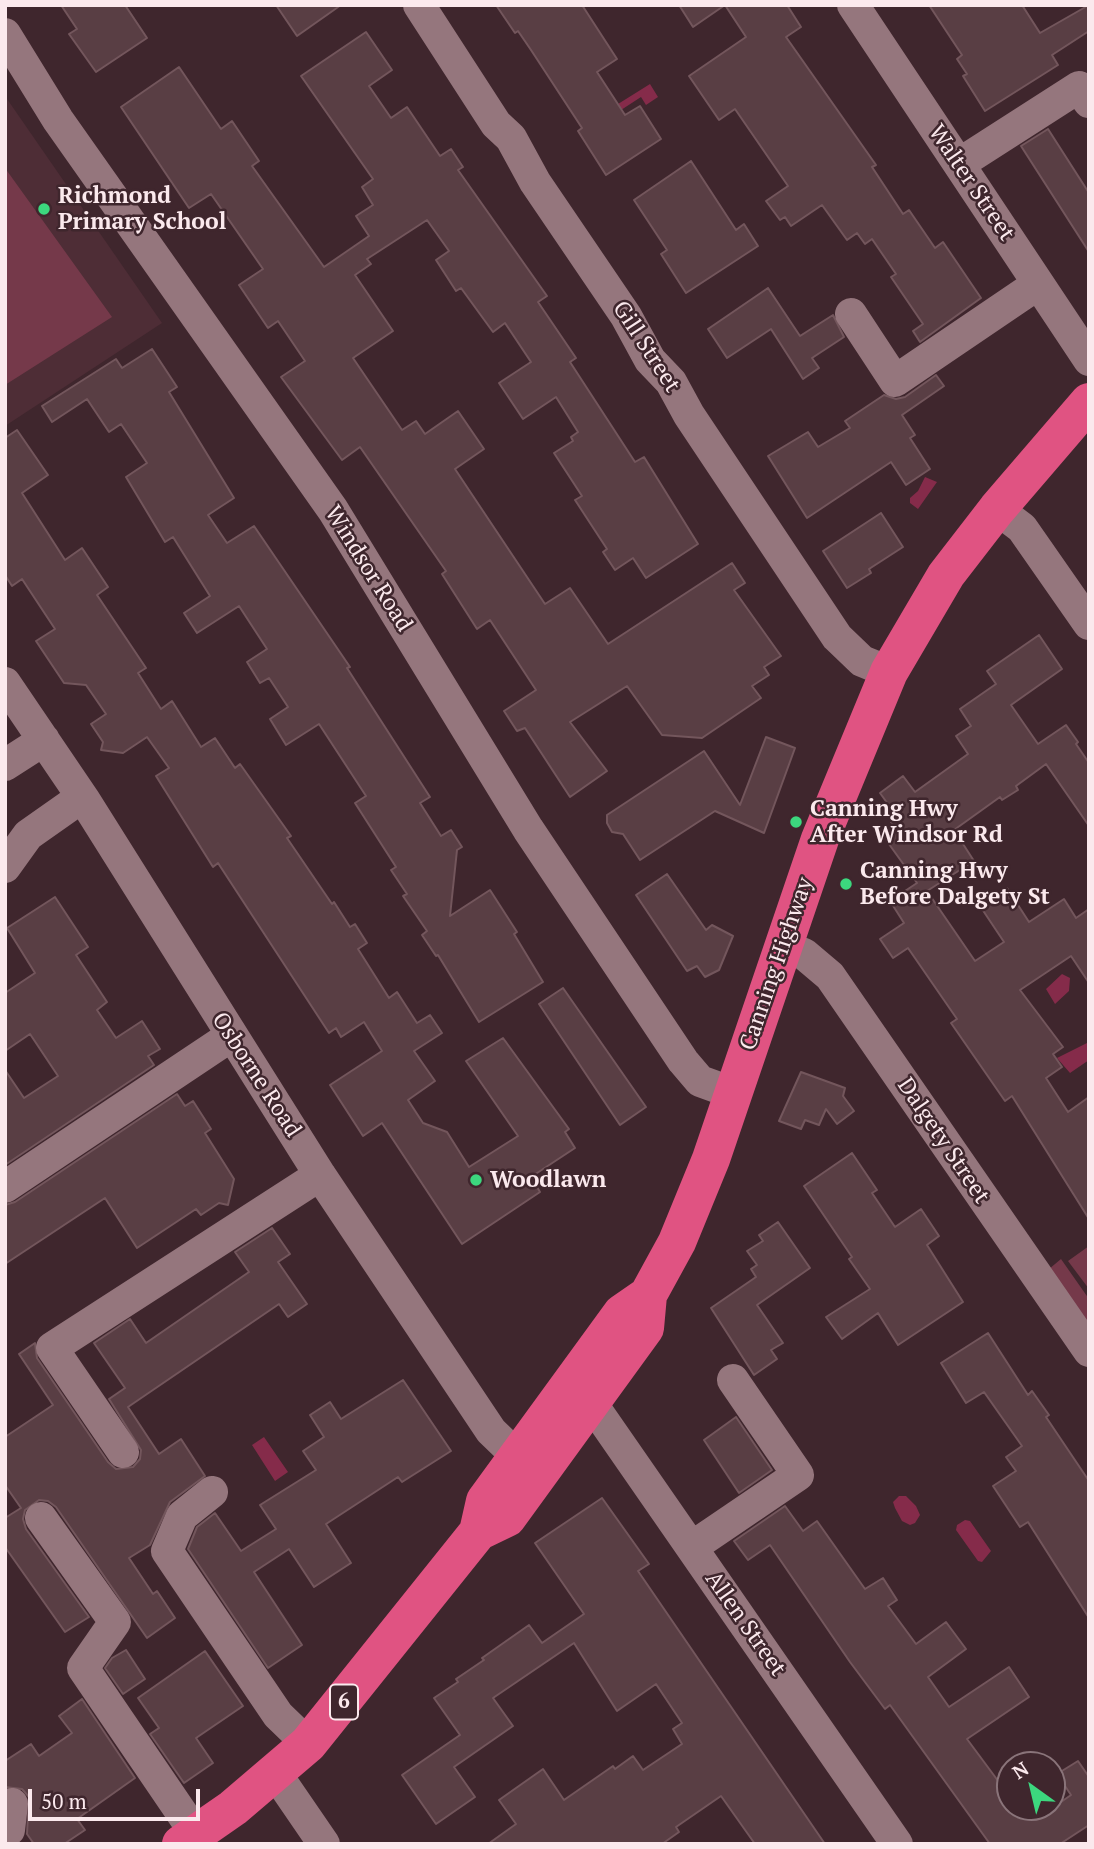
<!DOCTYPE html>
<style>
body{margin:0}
#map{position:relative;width:1094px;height:1849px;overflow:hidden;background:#3f262d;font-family:"PT Serif",serif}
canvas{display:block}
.frame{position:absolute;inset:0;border:7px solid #fbe9ed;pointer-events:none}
.north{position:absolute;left:996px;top:1751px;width:70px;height:70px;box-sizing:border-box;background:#3f262d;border:2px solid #8a747a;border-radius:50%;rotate:326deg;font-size:19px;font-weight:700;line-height:28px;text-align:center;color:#fbe9ed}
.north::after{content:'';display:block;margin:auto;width:24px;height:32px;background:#3cd77e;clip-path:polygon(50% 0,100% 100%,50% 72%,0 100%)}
.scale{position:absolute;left:28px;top:1789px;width:172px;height:32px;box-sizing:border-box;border:4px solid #fbe9ed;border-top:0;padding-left:9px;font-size:21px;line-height:24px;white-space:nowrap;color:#fbe9ed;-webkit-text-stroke:5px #3f262d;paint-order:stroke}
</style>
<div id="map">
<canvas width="1094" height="1849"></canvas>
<div class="frame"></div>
<div class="north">N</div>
<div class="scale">50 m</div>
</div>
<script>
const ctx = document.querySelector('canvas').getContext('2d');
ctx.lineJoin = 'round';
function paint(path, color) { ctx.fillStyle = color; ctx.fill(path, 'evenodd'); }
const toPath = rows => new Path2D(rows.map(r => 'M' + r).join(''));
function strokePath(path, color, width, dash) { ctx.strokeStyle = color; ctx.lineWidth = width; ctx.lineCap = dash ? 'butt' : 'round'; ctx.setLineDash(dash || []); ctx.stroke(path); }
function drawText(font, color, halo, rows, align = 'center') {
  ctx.font = font + ' "PT Serif",serif'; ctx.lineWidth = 5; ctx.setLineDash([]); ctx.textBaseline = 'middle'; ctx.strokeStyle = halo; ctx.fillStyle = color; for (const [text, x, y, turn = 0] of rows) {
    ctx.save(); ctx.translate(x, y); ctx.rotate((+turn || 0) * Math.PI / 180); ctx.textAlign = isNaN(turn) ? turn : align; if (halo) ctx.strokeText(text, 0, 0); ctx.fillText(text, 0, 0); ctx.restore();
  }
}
paint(toPath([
 [5,96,162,323,5,426]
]), '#4e2d36');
paint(toPath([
 [5,168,112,317,5,385],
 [1089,1246,1089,1289,1068,1261],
 [1061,1259,1089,1299,1089,1330,1049,1269]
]), '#75394a');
paint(toPath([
 [650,84,658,97,646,105,641,97,621,110,618,104],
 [925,477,937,482,918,509,910,503,910,498,918,491],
 [1062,974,1070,978,1069,991,1055,1004,1046,989],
 [1087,1043,1089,1060,1070,1073,1057,1058],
 [264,1437,288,1472,275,1481,252,1445],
 [899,1496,906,1496,916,1506,920,1515,915,1523,910,1525,902,1521,895,1508,893,1502],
 [965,1520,970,1521,991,1551,982,1562,978,1561,956,1530,957,1525]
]), '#852b4a');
const building = toPath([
 [61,5,125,5,147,38,96,72,69,34,77,29,61,5],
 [276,5,341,5,297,36,276,5],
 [496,5,582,5,617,59,597,72,625,115,640,106,661,139,606,175,578,131,582,128,531,50,518,31,515,33,496,5],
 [679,5,787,5,801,27,786,37,876,165,872,167,903,214,909,210,935,248,943,242,981,298,920,342,913,331,923,324,891,277,896,274,872,239,865,244,857,233,847,240,822,205,791,226,785,217,780,220,766,201,788,186,735,109,719,120,689,76,746,37,725,5,693,27,679,5],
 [929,5,1022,5,1040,33,1089,5,1089,31,1052,55,1058,65,985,111,963,76,967,74,957,59,962,55,929,5],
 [366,32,392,70,369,86,391,118,407,107,440,156,451,149,463,167,458,170,547,296,538,302,576,358,570,362,635,462,644,457,698,544,646,578,633,558,615,570,603,552,607,549,575,500,582,496,554,453,573,441,571,437,578,432,556,397,523,419,499,383,531,362,505,323,493,332,461,288,456,291,436,260,449,251,427,220,367,259,371,264,355,275,393,331,353,358,402,430,416,421,425,434,458,411,484,449,455,469,545,604,570,588,608,644,732,563,745,583,734,590,781,656,764,667,769,675,752,686,761,698,702,738,662,735,627,686,570,722,607,771,570,797,525,728,517,731,504,711,536,690,490,620,477,629,442,574,446,571,360,447,342,460,281,377,305,361,278,321,268,328,239,285,263,269,211,194,189,208,121,107,179,67,221,129,232,121,259,161,252,166,324,267,369,236,356,216,373,205,362,187,373,179,301,76,366,32],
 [1048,129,1089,193,1089,252,1021,146,1048,129],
 [691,161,736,230,744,224,758,246,686,293,661,254,667,250,634,200,691,161],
 [768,288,800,336,833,315,844,337,812,358,819,368,803,379,771,329,727,358,708,329,768,288],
 [152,349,177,387,169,392,234,498,208,515,227,543,254,526,350,667,347,668,430,797,420,803,441,836,451,830,462,847,457,850,450,916,490,890,517,932,514,934,543,982,479,1022,438,955,436,956,422,935,427,931,403,896,407,894,391,870,396,867,355,803,366,796,319,724,286,745,270,719,288,707,269,678,260,683,247,662,267,649,239,606,197,633,184,613,210,596,173,537,165,542,126,477,147,463,121,424,109,432,87,399,52,422,42,406,116,359,122,368,152,349],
 [936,375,944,386,902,415,915,435,910,438,930,469,906,485,891,462,807,518,768,456,808,432,818,447,850,428,845,421,884,395,896,399,905,397,936,375],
 [17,430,48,475,22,493,65,560,82,548,108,587,97,595,146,668,138,673,161,709,172,701,201,747,215,738,235,768,240,764,291,836,287,838,332,904,334,902,350,927,355,924,367,943,358,949,389,998,397,992,417,1023,430,1015,442,1033,414,1051,435,1081,408,1100,423,1123,447,1132,469,1167,518,1136,466,1061,503,1038,569,1129,565,1132,575,1148,531,1177,540,1192,462,1244,382,1123,363,1136,330,1085,382,1051,364,1022,341,1037,336,1028,329,1033,218,863,213,867,156,776,169,768,147,737,123,753,101,750,103,742,91,724,106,714,86,685,64,683,36,641,55,629,22,579,12,586,5,575,5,438,17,430],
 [881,513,903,547,869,569,871,573,847,588,823,551,881,513],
 [1039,635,1062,669,1011,705,1038,744,1066,725,1078,742,1076,744,1089,763,1089,826,1046,764,1016,786,1018,790,1002,800,1000,797,954,830,974,861,927,891,975,961,1004,942,980,906,1007,888,1029,922,1064,899,1076,918,1089,909,1089,983,1071,956,1020,990,1063,1047,1053,1054,1062,1067,1046,1078,1068,1112,1089,1097,1089,1219,1012,1096,1005,1101,951,1023,957,1019,908,948,893,958,880,939,904,923,890,901,917,883,886,840,898,831,891,822,898,818,880,793,903,776,915,792,968,754,956,736,971,726,960,709,996,684,987,671,1039,635],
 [766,737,795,748,764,833,715,811,640,860,623,834,612,832,607,823,607,815,704,751,740,805,766,737],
 [667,874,706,930,712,925,733,936,719,970,705,977,697,966,687,971,636,895,667,874],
 [55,897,88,947,76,955,107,1002,97,1010,116,1038,142,1021,160,1049,148,1056,154,1065,5,1165,5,1070,24,1098,58,1076,30,1034,5,1051,5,993,35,973,7,928,55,897],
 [563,988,646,1107,620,1125,539,1004,563,988],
 [801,1072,845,1088,843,1096,854,1111,837,1124,826,1109,819,1125,805,1120,801,1129,779,1121,801,1072],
 [177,1094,185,1106,193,1101,211,1129,205,1133,234,1179,228,1205,219,1203,201,1215,196,1209,137,1248,105,1198,5,1264,5,1205,15,1202,177,1094],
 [852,1153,877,1190,872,1193,895,1227,921,1209,939,1236,927,1245,963,1302,898,1345,878,1313,842,1339,826,1317,870,1289,849,1259,852,1257,804,1186,852,1153],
 [778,1222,810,1268,757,1305,783,1343,771,1350,777,1359,754,1375,711,1308,756,1277,751,1269,757,1265,747,1251,763,1241,759,1235,778,1222],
 [272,1228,290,1254,278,1262,307,1304,288,1317,279,1304,128,1407,159,1454,181,1439,205,1476,170,1502,150,1545,129,1558,153,1594,157,1591,175,1618,147,1638,56,1507,48,1501,39,1500,25,1510,23,1519,26,1529,89,1617,65,1632,5,1547,5,1518,21,1508,5,1485,5,1437,53,1405,19,1354,35,1343,37,1358,108,1462,116,1469,133,1467,140,1459,141,1450,109,1399,125,1388,94,1343,130,1319,146,1343,249,1272,235,1252,272,1228],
 [988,1333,1028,1395,1032,1391,1049,1415,1046,1417,1089,1481,1089,1618,1028,1522,1020,1527,993,1486,1016,1471,1006,1457,1022,1446,984,1392,966,1403,941,1363,988,1333],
 [403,1380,451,1451,402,1482,398,1477,326,1524,351,1563,314,1587,289,1549,254,1572,302,1645,268,1668,188,1549,197,1527,215,1513,241,1551,276,1529,260,1505,316,1470,303,1451,324,1437,310,1415,330,1402,341,1419,403,1380],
 [736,1417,772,1470,739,1493,704,1440,736,1417],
 [602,1498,649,1564,638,1571,825,1844,755,1844,721,1796,676,1827,679,1832,662,1844,488,1844,516,1824,499,1800,543,1769,564,1800,613,1766,615,1769,633,1756,643,1770,682,1744,673,1729,682,1723,656,1684,617,1711,574,1643,493,1698,513,1726,454,1767,475,1797,436,1824,402,1775,460,1735,434,1698,458,1682,456,1679,484,1660,482,1658,529,1625,542,1643,584,1614,535,1543,602,1498],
 [785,1506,803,1531,817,1521,865,1589,883,1578,897,1600,888,1606,916,1644,946,1622,966,1649,928,1677,949,1707,1009,1667,1029,1697,967,1739,1010,1797,1010,1807,1017,1807,1024,1816,1035,1808,1041,1816,1071,1795,1057,1774,1078,1761,1089,1777,1089,1825,1060,1844,990,1844,890,1705,885,1709,850,1662,770,1545,748,1560,734,1541,785,1506],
 [126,1650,145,1679,123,1694,105,1668,112,1658,126,1650],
 [205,1651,243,1706,196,1738,213,1763,184,1783,150,1734,159,1728,138,1698,205,1651],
 [82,1699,135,1778,77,1819,85,1830,64,1844,34,1844,27,1834,29,1797,22,1789,5,1787,5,1761,31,1744,39,1756,72,1733,59,1716,82,1699]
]);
paint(building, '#593e44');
strokePath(building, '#73565c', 2);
strokePath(toPath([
 [419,5,496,124,511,138,535,182,626,316,650,360,671,382,689,415,837,637,862,661,889,672],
 [853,5,1089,360],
 [5,34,58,120,333,510,528,829,683,1061,700,1081,733,1093],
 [959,164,1079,87,1089,102],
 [851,314,895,381,1038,284],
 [997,509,1022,528,1089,624],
 [5,683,85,801,320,1175,491,1431,519,1458],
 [5,765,44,740],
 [5,867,28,835,82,797],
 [784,946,804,954,830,976,1089,1351],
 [5,1187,231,1036],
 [592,1404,897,1844],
 [123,1452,52,1348,320,1175],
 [212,1492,182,1516,167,1551,278,1715,308,1744],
 [41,1518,115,1622,83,1668,196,1834],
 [692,1547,798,1475,733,1380],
 [276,1774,324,1844],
 [9,1830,12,1804]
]), '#95767d', 32);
strokePath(toPath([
 [478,1532,507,1518,645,1328,648,1295,677,1242,711,1159,820,839,889,672,946,575,997,509,1089,402],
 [181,1844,233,1808,308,1744,478,1532,485,1501,622,1313,648,1295]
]), '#e05382', 38);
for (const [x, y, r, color] of [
 [44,209,7,"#3cd77e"],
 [796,822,7,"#3cd77e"],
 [846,884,7,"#3cd77e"],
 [476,1180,7,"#3cd77e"]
]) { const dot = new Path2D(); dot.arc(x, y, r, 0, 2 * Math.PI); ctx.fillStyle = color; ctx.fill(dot); strokePath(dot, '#3f262d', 2.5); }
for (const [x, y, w] of [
 [344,1702,28]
]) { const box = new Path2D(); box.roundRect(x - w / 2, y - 17.5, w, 35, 5); ctx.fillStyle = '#3f262d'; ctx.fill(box); strokePath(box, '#fbe9ed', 2); }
drawText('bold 21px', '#fbe9ed', null, [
 ["6",344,1702]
]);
drawText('23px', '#fbe9ed', '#3f262d', [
 ["Walter Street",971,183,56],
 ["Gill Street",646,347,57],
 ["Windsor Road",368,569,58],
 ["Canning Highway",777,964,-71],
 ["Osborne Road",256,1075,57],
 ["Dalgety Street",943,1141,56],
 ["Allen Street",745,1624,55]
]);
drawText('bold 23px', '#fbe9ed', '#3f262d', [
 ["Richmond",58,196],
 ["Primary School",58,222],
 ["Canning Hwy",810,809],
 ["After Windsor Rd",810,835],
 ["Canning Hwy",860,871],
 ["Before Dalgety St",860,897],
 ["Woodlawn",490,1180]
], 'left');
</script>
